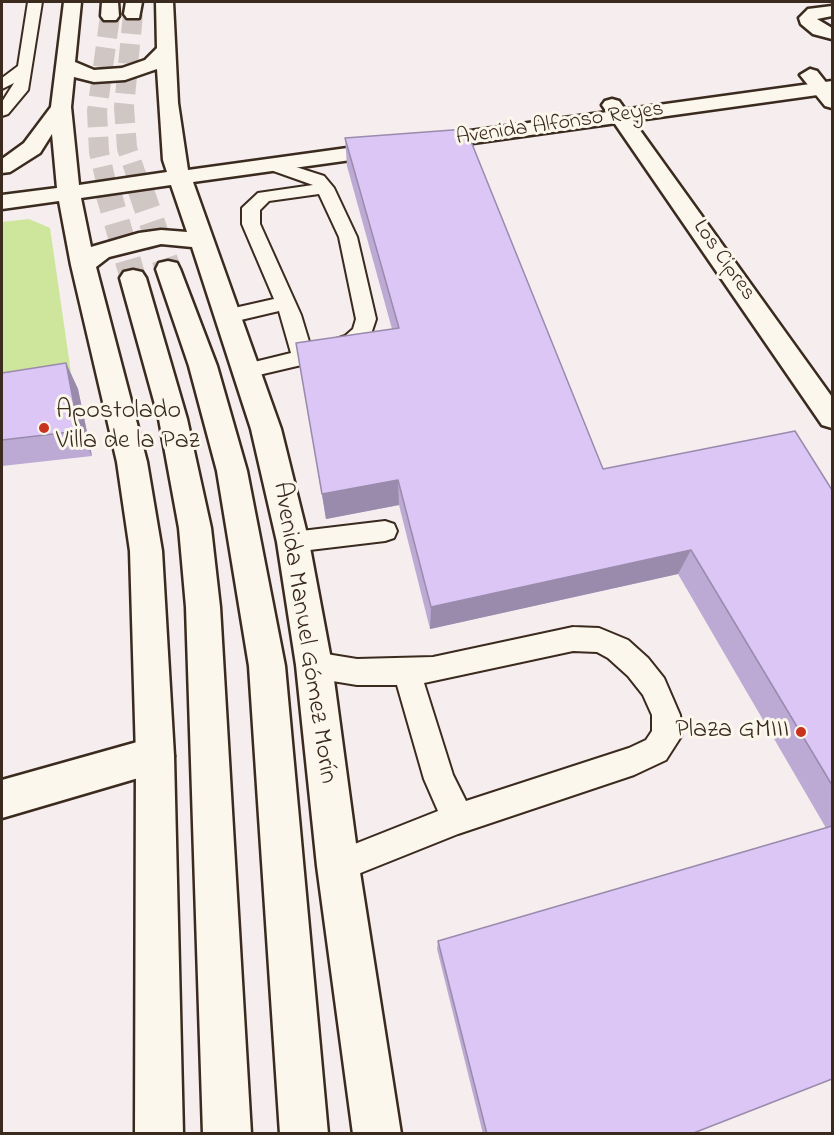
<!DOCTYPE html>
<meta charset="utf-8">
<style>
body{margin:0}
#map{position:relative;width:834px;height:1135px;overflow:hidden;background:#f5edee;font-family:"Indie Flower",sans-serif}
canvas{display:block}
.frame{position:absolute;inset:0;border:3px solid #3b2a1e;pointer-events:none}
</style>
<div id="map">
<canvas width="834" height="1135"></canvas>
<div class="frame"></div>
</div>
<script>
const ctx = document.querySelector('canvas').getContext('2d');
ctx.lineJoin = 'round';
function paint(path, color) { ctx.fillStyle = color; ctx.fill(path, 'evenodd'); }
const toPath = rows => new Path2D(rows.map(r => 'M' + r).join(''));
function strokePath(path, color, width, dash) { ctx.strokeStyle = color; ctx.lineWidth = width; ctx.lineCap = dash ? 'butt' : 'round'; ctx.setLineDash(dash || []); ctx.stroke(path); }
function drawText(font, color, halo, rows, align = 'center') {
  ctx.font = font + ' "Indie Flower",sans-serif'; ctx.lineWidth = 6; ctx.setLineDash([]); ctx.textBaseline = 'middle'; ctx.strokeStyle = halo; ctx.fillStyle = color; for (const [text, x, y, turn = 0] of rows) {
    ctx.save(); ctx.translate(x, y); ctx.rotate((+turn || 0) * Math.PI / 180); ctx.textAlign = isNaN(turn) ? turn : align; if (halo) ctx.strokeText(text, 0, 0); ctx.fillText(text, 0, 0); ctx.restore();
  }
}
paint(toPath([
 [29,219,50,228,72,380,2,390,2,222]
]), '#cde69c');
strokePath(toPath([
 [133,14,124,107,127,148,140,186],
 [107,186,99,152,97,111,110,16]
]), '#d0c6c4', 20, [20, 10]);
strokePath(toPath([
 [106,185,133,278],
 [139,185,168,269]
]), '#d0c6c4', 26, [26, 13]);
const lane = toPath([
 [28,2,42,2,28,90,8,114,2,116,2,102,14,83,2,89,2,78,18,66,28,2],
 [271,159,324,176,334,188,357,237,376,319,370,337,359,346,329,356,322,354,319,349,322,344,345,336,353,329,356,319,339,237,319,194,269,201,260,210,260,224,301,315,314,358,310,363,246,378,238,376,235,371,238,366,291,353,279,311,228,323,221,321,218,316,221,311,274,299,242,224,242,208,258,193,313,185,265,168,263,164,265,160,271,159],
 [385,521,394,524,397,531,394,538,385,541,293,552,284,549,281,542,284,535,293,532,385,521],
 [573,627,599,628,628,640,648,658,664,678,680,715,682,735,666,760,634,775,458,834,338,882,327,877,322,866,327,855,438,811,424,779,397,685,357,685,314,678,304,674,300,665,304,656,314,652,357,659,433,657,573,627],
 [573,651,597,652,608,658,628,676,643,695,652,715,652,731,646,740,629,748,466,801,453,775,424,683,573,651]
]);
const street = toPath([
 [832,6,832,16,817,19,832,28,832,39,813,34,801,24,799,18,808,9,832,6],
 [810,69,817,71,832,90,832,108,825,106,800,75,810,69],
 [612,99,619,101,832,397,832,428,822,425,602,105,605,101,612,99],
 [155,737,169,743,174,756,169,769,2,818,2,780,155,737]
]);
const secondary = toPath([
 [64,2,81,2,75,62,94,70,122,68,145,60,157,48,156,2,173,2,178,103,188,170,832,81,832,93,193,182,281,429,309,542,332,665,359,866,401,1134,353,1134,317,866,296,665,277,542,251,429,192,247,161,244,109,257,96,267,147,462,162,551,174,756,183,1134,135,1134,136,756,130,551,117,462,71,265,59,201,2,209,2,195,57,188,52,134,40,153,10,172,2,173,2,159,24,143,51,107,64,2],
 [157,69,163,160,167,172,79,185,71,107,74,77,94,82,125,80,157,69],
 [171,185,187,232,161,230,139,233,91,247,81,198,171,185],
 [102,2,118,2,119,16,116,20,104,20,101,16,102,2],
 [126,2,142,2,139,18,127,18,124,14,126,2],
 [168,261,177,263,180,269,217,366,247,471,285,666,328,1134,280,1134,249,666,217,471,189,366,156,269,159,263,168,261],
 [133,270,142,272,146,278,187,419,211,528,220,607,251,1134,203,1134,186,607,179,528,159,419,120,278,124,272,133,270]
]);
strokePath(lane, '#3b2a1e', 4);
strokePath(street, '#3b2a1e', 5);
strokePath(secondary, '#3b2a1e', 5);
paint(lane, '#fbf7ec');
paint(street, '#fbf7ec');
paint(secondary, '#fbf7ec');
paint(toPath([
 [345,138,603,469,832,490,832,1079,691,1134,483,1134,437,949,438,941,826,828,678,574,430,629,399,505,326,519,296,343,392,329,347,166],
 [66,363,78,389,92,456,2,466,2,373]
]), '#bdaad4');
paint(toPath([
 [66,363,78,389,92,456,79,431],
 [398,480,399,505,326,519,322,494],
 [691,550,678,574,430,629,431,607]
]), '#9a8bac');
const building = toPath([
 [466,129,603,469,795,431,832,490,832,785,691,550,431,607,398,480,322,494,296,343,399,328,345,138,466,129],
 [66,363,79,431,2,440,2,373,66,363],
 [832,826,832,1079,691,1134,487,1134,438,941,832,826]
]);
paint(building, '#dcc6f6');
strokePath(building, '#9a8bac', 1.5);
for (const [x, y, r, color] of [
 [44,428,6,"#c8321e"],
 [801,732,6,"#c8321e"]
]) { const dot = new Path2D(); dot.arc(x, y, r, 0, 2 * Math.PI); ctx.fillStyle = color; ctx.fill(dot); strokePath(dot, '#fbf7ec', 2); }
drawText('22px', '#3b2a1e', '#fbf7ec', [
 ["Avenida Alfonso Reyes",560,125,-8],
 ["Los Cipres",723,261,55]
]);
drawText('26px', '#3b2a1e', '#fbf7ec', [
 ["Apostolado",56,413],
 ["Villa de la Paz",56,443],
 ["Plaza GMIII",789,732,"right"]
], 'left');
drawText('26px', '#3b2a1e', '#fbf7ec', [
 ["Avenida Manuel Gómez Morín",303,633,81]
]);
</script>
